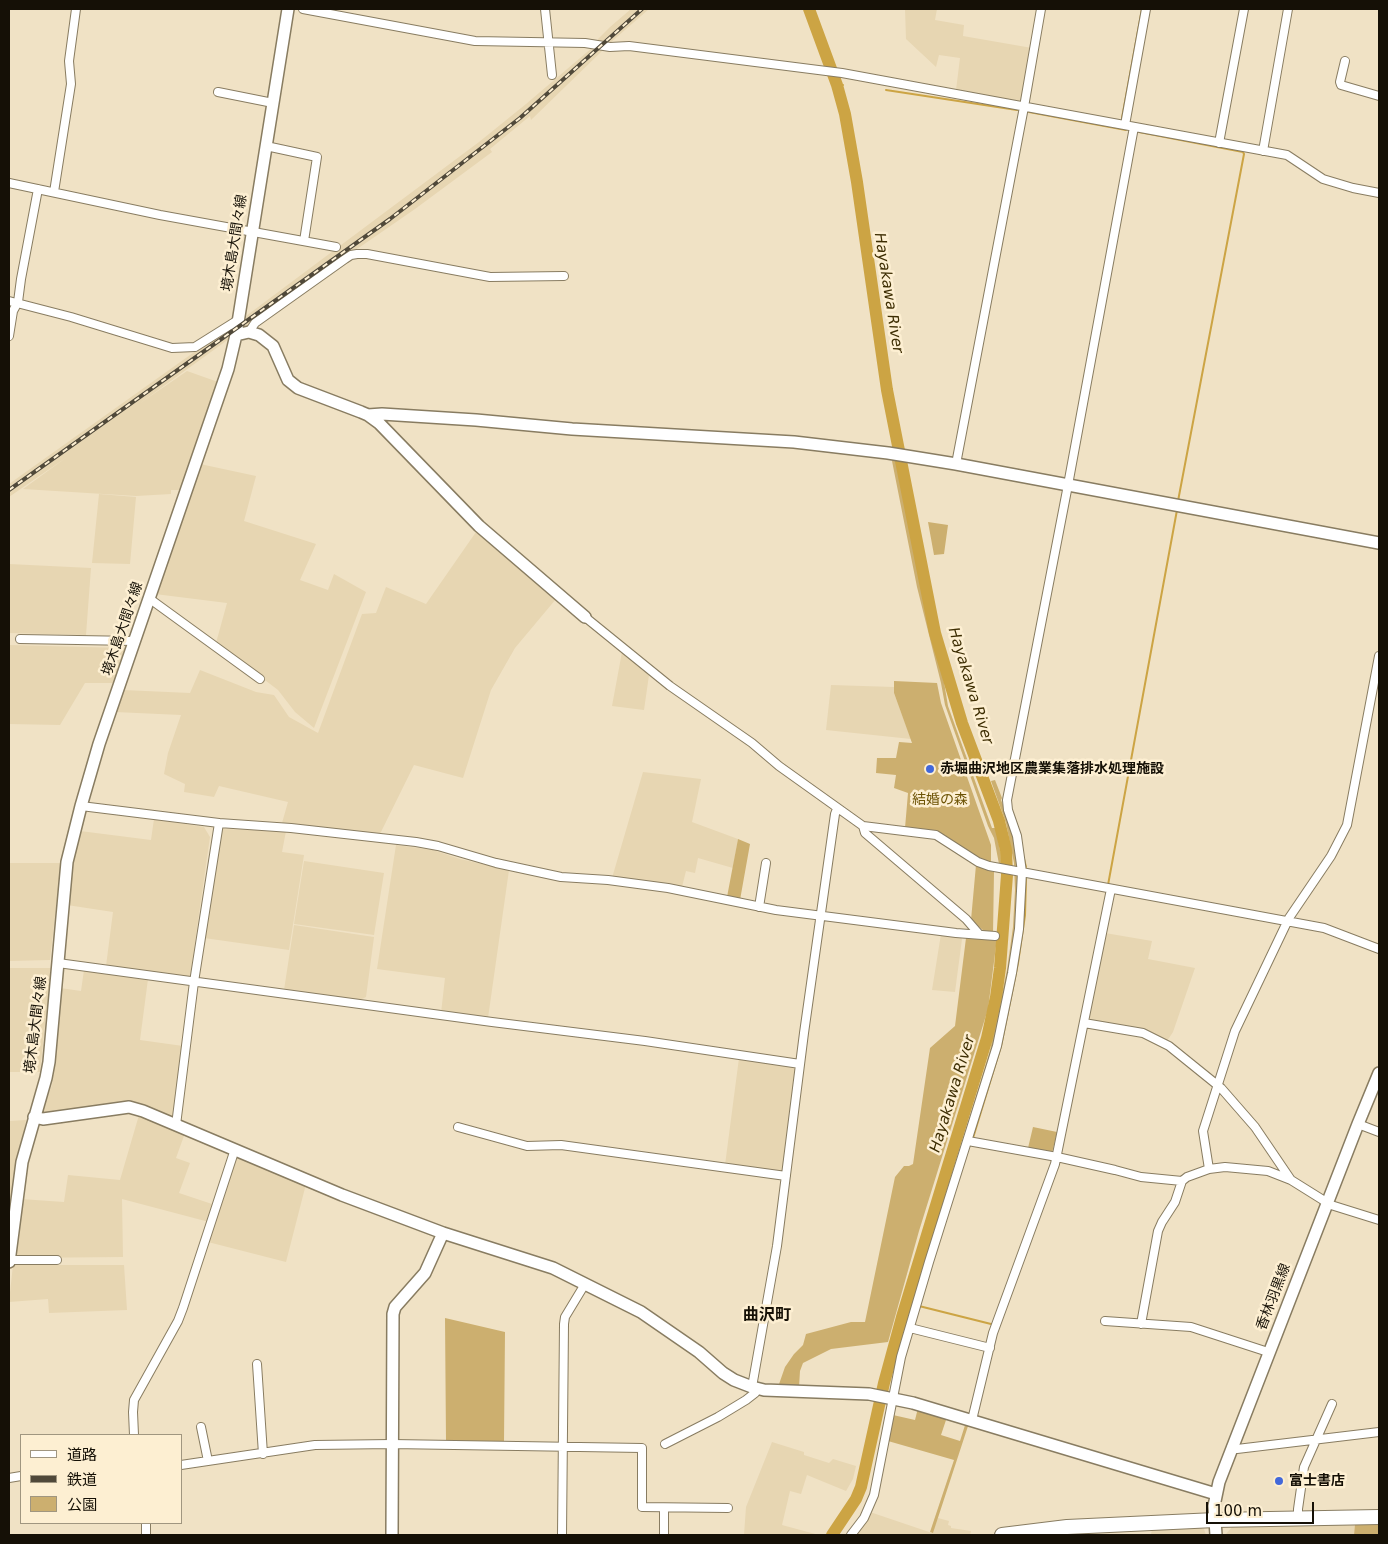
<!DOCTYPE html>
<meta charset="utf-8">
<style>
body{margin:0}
#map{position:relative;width:1388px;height:1544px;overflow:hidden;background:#f0e2c5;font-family:"DejaVu Sans","Noto Sans JP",sans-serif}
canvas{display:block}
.frame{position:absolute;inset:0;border:10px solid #151006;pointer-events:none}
.legend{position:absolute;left:20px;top:1434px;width:162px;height:90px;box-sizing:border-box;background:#fdefd2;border:1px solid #a09680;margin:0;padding:6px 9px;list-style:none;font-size:15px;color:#151006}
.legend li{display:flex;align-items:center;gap:10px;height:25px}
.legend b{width:25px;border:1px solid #a09680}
.scale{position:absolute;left:1206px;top:1502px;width:108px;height:22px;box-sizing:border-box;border:2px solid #151006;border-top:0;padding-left:6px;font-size:15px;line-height:18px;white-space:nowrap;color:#151006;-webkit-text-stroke:4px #fdefd2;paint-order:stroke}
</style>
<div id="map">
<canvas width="1388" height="1544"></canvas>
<div class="frame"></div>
<ul class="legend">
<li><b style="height:6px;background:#fff"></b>道路</li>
<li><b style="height:6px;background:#50493a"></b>鉄道</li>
<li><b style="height:14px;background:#ccaf6f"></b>公園</li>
</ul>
<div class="scale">100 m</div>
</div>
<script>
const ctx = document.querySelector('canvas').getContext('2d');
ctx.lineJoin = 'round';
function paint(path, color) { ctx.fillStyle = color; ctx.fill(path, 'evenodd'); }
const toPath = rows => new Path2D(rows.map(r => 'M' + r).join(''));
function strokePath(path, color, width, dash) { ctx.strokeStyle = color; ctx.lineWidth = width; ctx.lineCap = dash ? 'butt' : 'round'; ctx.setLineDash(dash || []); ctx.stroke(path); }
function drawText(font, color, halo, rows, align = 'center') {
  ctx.font = font + ' "DejaVu Sans","Noto Sans JP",sans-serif'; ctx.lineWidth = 5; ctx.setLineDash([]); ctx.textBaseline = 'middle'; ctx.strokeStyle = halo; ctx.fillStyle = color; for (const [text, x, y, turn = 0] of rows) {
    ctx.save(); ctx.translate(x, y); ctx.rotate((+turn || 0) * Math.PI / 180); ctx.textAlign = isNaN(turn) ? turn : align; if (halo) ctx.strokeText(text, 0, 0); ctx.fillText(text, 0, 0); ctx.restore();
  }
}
paint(toPath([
 [631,9,649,9,610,43,598,42,598,39,610,27],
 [905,9,937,9,935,20,964,25,963,36,1032,48,1021,104,956,90,960,58,939,55,936,67,906,39],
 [593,47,601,47,602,51,531,120,530,116,490,149,492,152,415,209,360,247,344,256,242,329,242,319,479,142,526,104],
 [235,323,233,336,139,404,187,371,218,382,181,490,171,490,171,494,136,496,23,489,67,457,9,497,9,484],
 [200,464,256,476,244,521,316,544,300,580,328,590,334,574,366,592,314,728,295,712,278,690,216,643,227,603,155,594],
 [99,494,136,497,130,564,92,563],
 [476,532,556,599,515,648,491,690,463,778,414,765,380,834,282,823,288,802,219,786,214,797,184,792,185,784,164,774,168,753,181,715,115,712,123,690,190,693,200,670,256,692,274,695,289,717,318,733,362,614,376,613,386,587,426,604],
 [9,564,91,568,86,635,9,633],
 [9,645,125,648,113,683,85,683,60,725,9,724],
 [622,652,649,675,644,710,612,706],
 [831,685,894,687,894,693,911,739,826,730],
 [643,772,701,779,692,822,738,839,733,868,698,858,695,873,686,871,682,887,612,878],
 [154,819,204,827,210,837,190,977,106,966,113,912,67,905,71,865,80,831,151,840],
 [221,829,286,831,282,852,304,855,289,950,204,938],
 [396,845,433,850,460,859,509,870,488,1018,441,1013,445,978,377,969],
 [304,861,384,873,374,935,294,924],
 [9,863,61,863,50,960,9,961],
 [294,925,374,937,366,997,356,1002,284,990],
 [1105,933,1152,941,1148,959,1195,968,1173,1032,1167,1041,1146,1031,1091,1021,1089,1018],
 [941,934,960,937,962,939,955,992,932,990],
 [9,968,51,968,40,1072,9,1072],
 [84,970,148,979,140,1040,183,1046,173,1119,134,1104,43,1115,41,1113,52,1085,57,1043,60,988,81,991],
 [739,1058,796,1067,782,1173,725,1165],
 [139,1115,185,1133,176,1158,190,1163,179,1193,215,1205,209,1222,122,1199,123,1257,14,1258,21,1199,64,1202,68,1175,120,1180],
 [26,1120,14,1183,9,1215,9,1121],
 [237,1154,306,1184,286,1262,208,1242],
 [13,1265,124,1265,127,1310,49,1313,48,1299,9,1302],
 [772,1442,804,1452,804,1455,829,1463,833,1459,856,1466,853,1479,846,1491,807,1475,801,1494,790,1491,782,1525,819,1535,744,1535,746,1507],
 [870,1512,932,1533,938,1518,949,1521,948,1525,951,1526,951,1528,971,1531,970,1535,855,1535],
 [1355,1524,1354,1535,1226,1534,1232,1527],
 [1152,1528,1199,1528,1204,1529,1206,1535,1151,1535]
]), '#e7d6b2');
paint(toPath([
 [893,458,895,458,921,586,935,650,943,676,948,706,992,828,996,828,1000,850,1001,864,999,864,994,838,988,826,945,705,941,683,917,587,892,461],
 [928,522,948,525,944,554,934,555],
 [894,681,937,683,941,703,991,845,991,862,982,860,936,832,905,828,908,793,894,788,896,775,876,773,877,758,896,758,899,742,912,743,894,693],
 [995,780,1002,798,1001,800,1013,829,1019,865,1016,867,1016,874,1019,878,1018,922,995,1047,953,1182,950,1181,990,1050,1007,970,1013,927,1015,890,1014,863,1006,823,991,781],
 [738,839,750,844,740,900,727,897],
 [976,865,994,872,993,934,984,931,971,920],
 [968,937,997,938,988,1009,919,1231,888,1342,831,1349,803,1363,800,1371,799,1387,778,1387,785,1367,794,1354,803,1345,806,1334,851,1322,865,1322,895,1177,904,1166,909,1166,913,1164,930,1048,955,1026,966,938],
 [1033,1127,1057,1132,1052,1153,1028,1148],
 [445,1318,505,1332,504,1441,446,1441],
 [918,1408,947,1417,941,1435,960,1441,966,1422,969,1423,933,1533,930,1532,954,1460,888,1441,893,1415,915,1420],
 [1355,1524,1379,1524,1379,1535,1354,1535]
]), '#ccaf6f');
strokePath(toPath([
 [837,85,843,85],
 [886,90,1017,110],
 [1029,112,1126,130],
 [1122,118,1142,9],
 [1139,132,1243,152,1244,154,1178,501],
 [1024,859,1026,867],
 [1108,885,1177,510],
 [973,1138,1001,1046,1018,963,1025,915,1026,879],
 [919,1306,991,1324,993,1324,994,1323],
 [902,1317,906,1318]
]), '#cca444', 2);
strokePath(toPath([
 [809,9,837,85,845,114,857,182,887,390,935,633,962,723,999,821,1006,850,1007,875,1000,968,996,997,987,1038,902,1317,884,1383,861,1487,856,1499,832,1535]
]), '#cca444', 12);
const street = toPath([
 [303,9,475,41,585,43,610,47,629,46,842,73,1287,155,1323,179,1353,188,1379,193],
 [545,9,552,75],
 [1345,61,1340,82,1341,85,1379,96],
 [218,92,273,103],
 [1125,125,1146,9],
 [1219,143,1244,9],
 [266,146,317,157,304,241],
 [1263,151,1288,9],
 [9,183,160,215,336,247],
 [54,192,71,84,69,61,76,9],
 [9,301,71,317,172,348,195,347,238,320],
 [249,332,255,323,345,259,351,255,357,254,367,254,490,277,564,276],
 [9,336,13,311,18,302,21,279,38,189],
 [956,464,1024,107,1041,9],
 [150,599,260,679],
 [585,617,670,686,752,743,779,766,863,826,936,835,978,862,989,866,1324,928,1379,949],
 [20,639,135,641],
 [81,806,219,823,291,828,416,842,438,846,496,863,561,877,608,880,668,888,776,910,956,933,995,936],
 [863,826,865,833,966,919,979,934],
 [759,907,766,863],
 [58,963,492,1022,645,1041,800,1064],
 [1084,1023,1143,1033,1169,1046,1221,1088,1255,1127,1291,1180],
 [1358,1124,1379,1132],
 [176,1125,194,982,219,823],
 [458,1127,527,1146,561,1145,786,1176],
 [968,1141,1057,1157,1115,1170,1141,1177,1182,1181],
 [1209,1169,1203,1131,1235,1031,1289,918,1331,856,1347,825,1379,656],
 [9,1260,57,1260],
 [1105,1321,1191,1327,1268,1352],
 [1141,1324,1158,1231,1162,1222,1175,1202,1182,1181,1187,1177,1209,1169,1225,1167,1268,1171,1291,1180,1331,1205,1379,1220],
 [910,1328,990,1348],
 [257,1364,263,1454],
 [752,1387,777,1246,804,1033,835,814,837,809],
 [972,1420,993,1333,1055,1164,1111,889],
 [201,1427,208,1461],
 [134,1435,133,1412,134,1400,178,1321,183,1308,235,1149],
 [665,1444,718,1417,746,1400,755,1393,758,1389],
 [1231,1448,1237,1449,1379,1432],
 [181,1465,315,1445,392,1444,642,1448,642,1507,728,1508],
 [9,1478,21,1476],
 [664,1508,664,1535],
 [1298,1518,1298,1509,1304,1467,1332,1404],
 [146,1523,146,1535],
 [562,1535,564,1324,565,1317,585,1284],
 [851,1535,864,1518,874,1495,901,1357,929,1262,997,1046,1012,973,1019,929,1022,872,1017,836,1008,810,1007,800,1068,485,1134,127]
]);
const secondary = toPath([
 [236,335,249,332,259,335,273,346,288,380,298,388,361,412,368,415,379,423,479,526,585,617],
 [368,415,382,414,476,420,572,429,794,442,888,453,956,464,1379,543],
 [34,1117,43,1119,122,1108,129,1107,143,1111,342,1195,443,1233,553,1268,641,1312,699,1352,723,1373,734,1380,752,1387,764,1390,869,1394,913,1403,1216,1494],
 [9,1262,22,1162,46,1078,49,1062,67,862,81,806,99,744,228,369,236,335,288,9],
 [392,1535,393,1314,395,1307,425,1273,443,1233],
 [1216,1535,1214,1506,1219,1482,1358,1124,1379,1073]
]);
const highway = toPath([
 [1002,1535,1067,1527,1215,1520,1379,1517]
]);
strokePath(street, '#887c61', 10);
strokePath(secondary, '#887c61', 14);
strokePath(highway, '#887c61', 16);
strokePath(street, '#fff', 8);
strokePath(secondary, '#fff', 11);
strokePath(highway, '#fff', 14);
const rail = toPath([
 [9,490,390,219,520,118,642,9]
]);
strokePath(rail, '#50493a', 4);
strokePath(rail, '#fdefd2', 2, [5.5]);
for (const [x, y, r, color] of [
 [930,769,5,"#4268da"],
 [1279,1481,5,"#4268da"]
]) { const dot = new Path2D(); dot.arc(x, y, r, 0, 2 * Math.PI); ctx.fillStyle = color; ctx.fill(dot); strokePath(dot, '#fdefd2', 2); }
drawText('14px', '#151006', '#fdefd2', [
 ["境木島大間々線",235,243,-81],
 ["境木島大間々線",123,629,-71],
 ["境木島大間々線",36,1025,-83],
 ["香林羽黒線",1274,1297,-69]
]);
drawText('bold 14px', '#151006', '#fdefd2', [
 ["赤堀曲沢地区農業集落排水処理施設",940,769],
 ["富士書店",1289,1481]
], 'left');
drawText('14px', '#6d5305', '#fdefd2', [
 ["結婚の森",940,800]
]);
drawText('italic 15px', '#3d2d02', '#fdefd2', [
 ["Hayakawa River",888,293,81],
 ["Hayakawa River",970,686,73],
 ["Hayakawa River",953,1094,-73]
]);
drawText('bold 16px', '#151006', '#fdefd2', [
 ["曲沢町",767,1316]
]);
</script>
